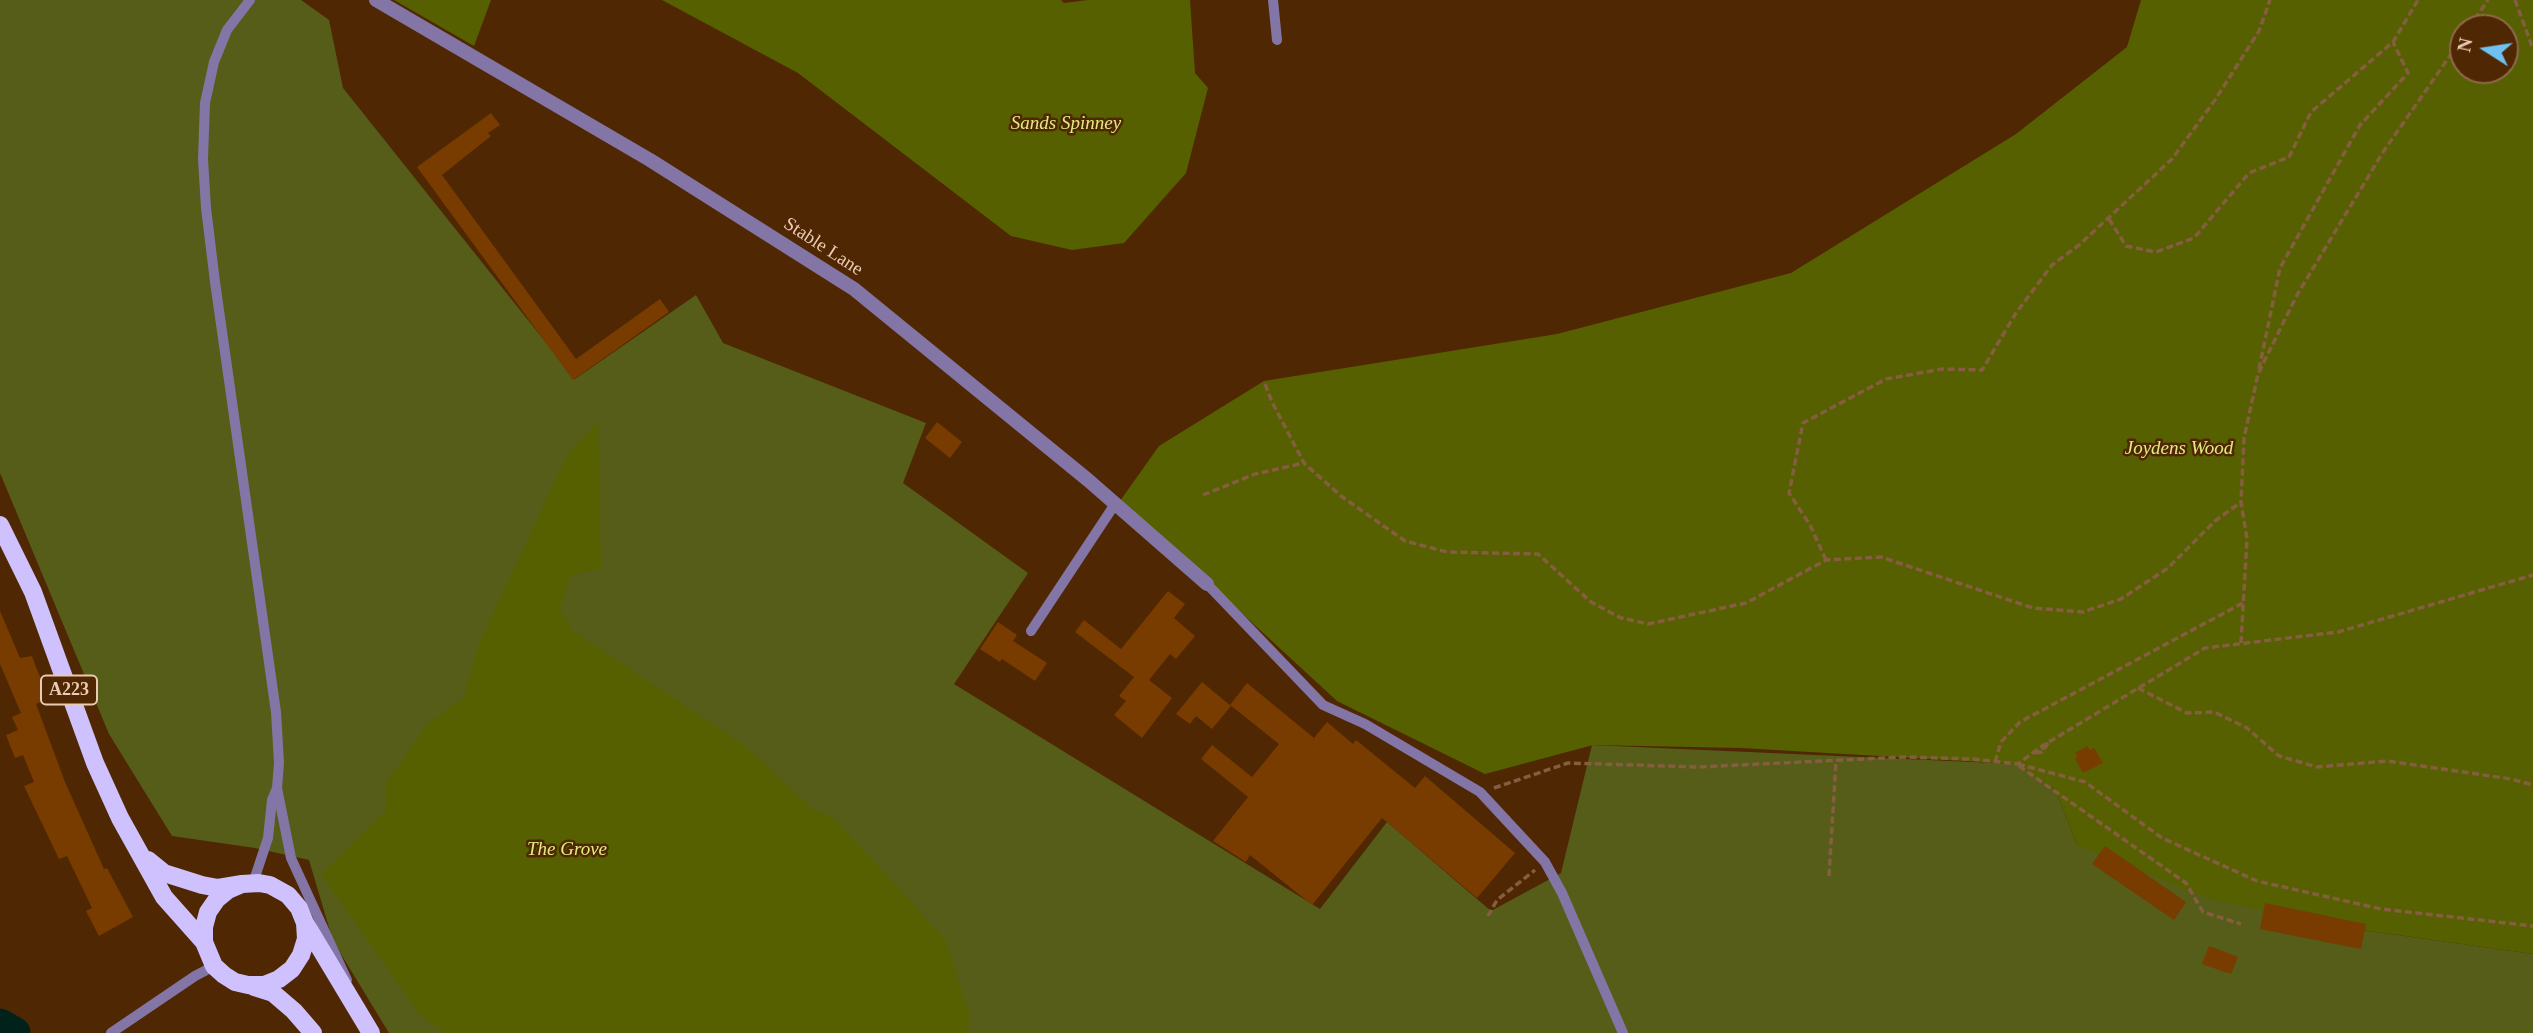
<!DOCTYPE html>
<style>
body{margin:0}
#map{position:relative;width:2533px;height:1033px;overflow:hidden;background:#502703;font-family:Georgia,serif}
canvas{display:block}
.north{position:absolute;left:2449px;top:14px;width:70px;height:70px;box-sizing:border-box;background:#502703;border:2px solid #8e684a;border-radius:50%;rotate:282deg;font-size:19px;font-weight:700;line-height:28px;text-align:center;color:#ebcab4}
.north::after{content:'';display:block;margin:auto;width:24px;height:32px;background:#6dc2f3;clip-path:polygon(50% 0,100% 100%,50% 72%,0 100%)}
</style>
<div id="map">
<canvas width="2533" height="1033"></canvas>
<div class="north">N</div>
</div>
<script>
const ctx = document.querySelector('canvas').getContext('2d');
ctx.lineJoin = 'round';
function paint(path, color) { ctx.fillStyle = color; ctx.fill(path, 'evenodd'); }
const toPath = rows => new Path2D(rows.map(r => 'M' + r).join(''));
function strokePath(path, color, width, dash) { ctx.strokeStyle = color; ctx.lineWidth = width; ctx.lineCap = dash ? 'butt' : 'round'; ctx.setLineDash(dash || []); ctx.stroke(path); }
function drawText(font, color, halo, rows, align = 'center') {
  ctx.font = font + ' Georgia,serif'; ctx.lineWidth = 5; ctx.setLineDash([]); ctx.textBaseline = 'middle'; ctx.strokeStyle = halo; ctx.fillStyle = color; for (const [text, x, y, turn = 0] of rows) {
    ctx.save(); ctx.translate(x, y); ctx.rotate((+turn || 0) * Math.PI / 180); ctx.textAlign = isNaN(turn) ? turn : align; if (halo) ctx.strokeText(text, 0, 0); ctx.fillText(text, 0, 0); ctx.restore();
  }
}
paint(toPath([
 [0,0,301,0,329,20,343,88,575,379,696,295,723,343,926,423,903,483,1028,573,954,684,1320,909,1387,822,1491,911,1561,873,1592,745,2018,764,2055,789,2077,845,2348,928,2533,954,2533,1033,389,1033,333,941,309,860,255,848,172,836,109,734,0,473]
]), '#555d18');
paint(toPath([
 [394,0,491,0,474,46],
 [662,0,1061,0,1064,3,1088,0,1190,0,1195,73,1208,88,1186,173,1124,243,1072,250,1011,236,798,73],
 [2141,0,2533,0,2533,954,2348,928,2210,899,2077,845,2055,789,2017,764,1741,748,1593,745,1485,774,1337,701,1120,501,1159,446,1264,381,1557,334,1791,273,2016,134,2127,47],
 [2463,28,2505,28,2505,70,2463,70],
 [598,422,601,569,570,575,560,609,573,631,745,746,813,809,834,818,945,939,970,1016,967,1033,446,1033,419,1014,321,874,386,810,386,783,427,724,464,697,479,644,566,457]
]), '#576001');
strokePath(toPath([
 [0,1025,14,1033]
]), '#00221b', 33);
paint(toPath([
 [491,113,500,125,488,133,491,136,442,175,576,359,660,299,669,312,573,380,417,167],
 [937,422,962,442,950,458,925,438],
 [1168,591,1185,604,1174,618,1195,636,1176,659,1170,654,1149,680,1172,698,1142,738,1114,715,1126,701,1119,696,1134,677,1075,632,1084,620,1121,649],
 [0,611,20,658,32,656,36,667,49,698,36,704,65,782,104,869,107,868,133,917,99,936,86,911,92,908,67,856,59,859,24,786,34,782,23,755,15,758,6,735,18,730,12,717,21,713,0,664],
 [998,622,1017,635,1013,641,1047,663,1035,681,1002,659,1000,662,980,649],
 [1202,682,1231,706,1212,729,1196,716,1190,724,1176,714],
 [1247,683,1314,738,1327,722,1353,744,1356,740,1415,788,1425,776,1515,853,1477,898,1382,818,1312,905,1250,855,1246,862,1213,841,1248,797,1201,759,1212,745,1252,777,1279,744,1230,705],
 [2087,746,2090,750,2094,748,2103,763,2083,773,2075,758,2078,757,2075,753],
 [2105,846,2186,902,2174,920,2092,864],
 [2265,903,2366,924,2361,949,2260,929],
 [2209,946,2238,957,2231,974,2202,964]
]), '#783b00');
strokePath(toPath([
 [2515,0,2533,49],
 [2469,28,2488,0],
 [2109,219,2126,246,2156,252,2194,238,2249,173,2289,157,2311,112,2393,42,2418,0],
 [2259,369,2280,268,2360,125,2408,73,2393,42],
 [1265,384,1272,402,1304,463,1341,496,1405,541,1447,552,1538,554,1591,602,1621,618,1648,624,1746,603,1826,560,1881,557,2033,608,2083,612,2121,599,2168,568,2215,521,2241,502],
 [1203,495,1255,474,1304,463],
 [1826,560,1810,525,1789,493,1803,423,1886,379,1942,369,1982,370,2016,313,2052,265,2079,245,2172,159,2215,100,2259,31,2270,0],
 [2241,643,2247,539,2241,502,2244,438,2258,374,2297,295,2383,152,2463,37],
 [2138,688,2187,713,2214,712,2247,728,2279,756,2317,767,2387,761,2511,779,2533,785],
 [2048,743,2042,752,2032,753,2040,751,2048,743],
 [1995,762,2001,742,2020,722,2243,603],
 [2018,764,2085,782,2162,838,2257,881,2381,909,2533,926],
 [2019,766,2186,883,2203,912,2241,924],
 [1494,788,1568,763,1698,767,1906,757,1972,759,2018,764,2039,748,2205,648,2338,632,2533,575],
 [1829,876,1836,761],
 [1488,916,1497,900,1535,870]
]), '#845e3f', 3.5, [7, 3.5]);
strokePath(toPath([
 [250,0,227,30,214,62,205,103,203,159,206,208,215,282,276,712,279,763,277,788,272,800,268,838,253,883],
 [1273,0,1277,40],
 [1207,584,1323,705,1365,724,1480,792,1545,862,1562,893,1623,1033],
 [1031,631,1115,504],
 [277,788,291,858,347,980],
 [111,1033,195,976,214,966]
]), '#8376a7', 10);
strokePath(toPath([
 [376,0,650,160,854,289,1088,480,1207,584]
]), '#8376a7', 14);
strokePath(toPath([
 [0,525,33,592,95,763,120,818,164,897,204,942],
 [148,860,164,873,202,885,218,888,242,884,259,883,270,885,288,895,299,908,305,923,306,939,301,955,292,969,279,979,264,985,248,985,235,982,224,975,214,966,204,942,204,927,208,912,217,899,228,890,242,884],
 [305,923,371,1033],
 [254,987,273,993,294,1011,313,1033]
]), '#cfc1fd', 18);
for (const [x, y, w] of [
 [69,690,56]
]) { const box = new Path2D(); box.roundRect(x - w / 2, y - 14.5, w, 29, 5); ctx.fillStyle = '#502703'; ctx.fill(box); strokePath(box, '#ebcab4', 2); }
drawText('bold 18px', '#ebcab4', null, [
 ["A223",69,690]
]);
drawText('italic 19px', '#deed80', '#502703', [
 ["Sands Spinney",1066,124],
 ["Joydens Wood",2179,449],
 ["The Grove",567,850]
]);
drawText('19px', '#ebcab4', '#502703', [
 ["Stable Lane",823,247,33]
]);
</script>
